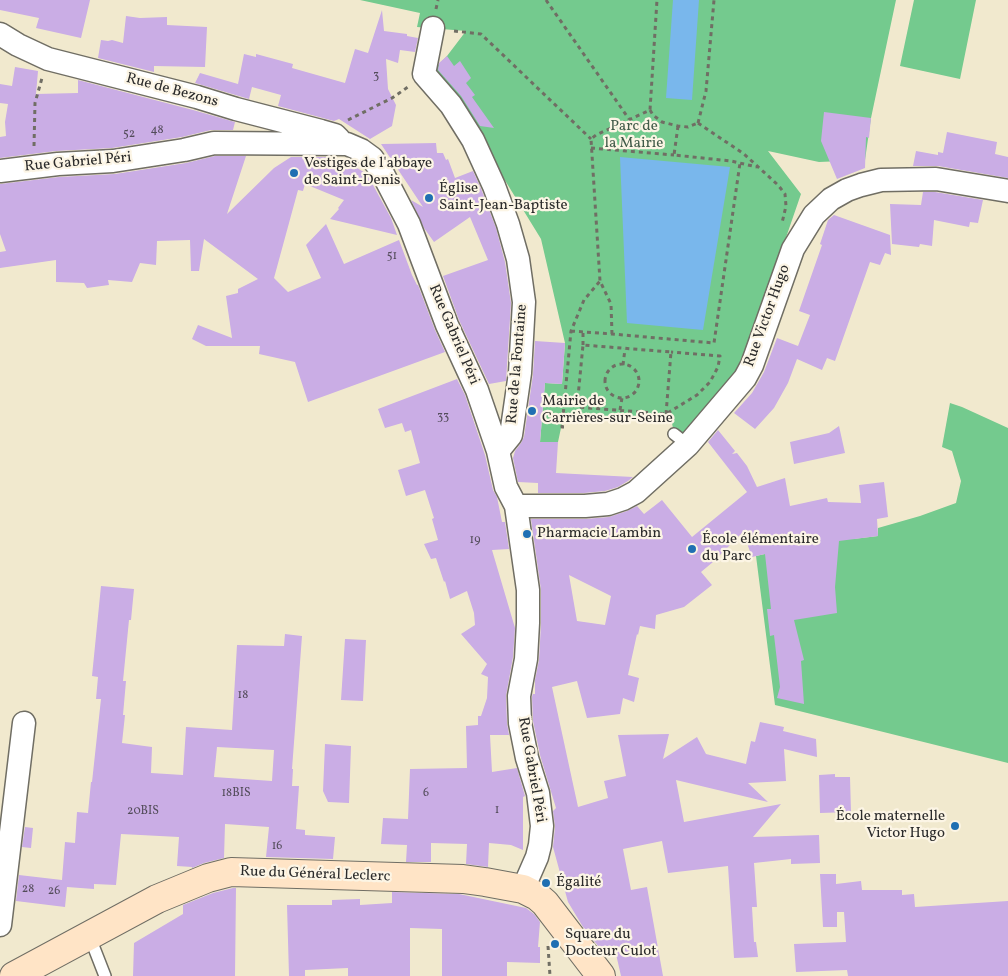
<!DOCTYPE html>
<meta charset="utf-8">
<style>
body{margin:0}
canvas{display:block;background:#f1e9ce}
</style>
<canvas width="1008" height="976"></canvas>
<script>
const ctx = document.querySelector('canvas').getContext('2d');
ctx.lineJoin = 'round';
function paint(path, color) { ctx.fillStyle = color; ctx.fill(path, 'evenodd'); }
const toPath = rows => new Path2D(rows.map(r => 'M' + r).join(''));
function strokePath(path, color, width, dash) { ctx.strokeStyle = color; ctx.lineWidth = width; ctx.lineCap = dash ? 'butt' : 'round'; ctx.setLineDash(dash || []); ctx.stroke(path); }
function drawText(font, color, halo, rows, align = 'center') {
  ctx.font = font + ' Vollkorn,serif'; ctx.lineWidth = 4.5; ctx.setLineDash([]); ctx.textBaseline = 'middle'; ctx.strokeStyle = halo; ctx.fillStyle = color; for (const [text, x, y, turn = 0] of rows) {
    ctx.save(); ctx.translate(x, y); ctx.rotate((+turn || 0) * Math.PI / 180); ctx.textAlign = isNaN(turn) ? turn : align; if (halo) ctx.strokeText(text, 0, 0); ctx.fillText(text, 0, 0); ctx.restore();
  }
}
paint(toPath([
 [360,0,896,0,871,118,865,160,819,162,768,151,801,194,743,362,690,434,674,434,672,423,564,414,558,442,540,442,545,383,562,384,565,343,541,239,471,125,432,71,447,56,466,31,417,27,420,13],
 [914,0,976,0,960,79,900,66],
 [950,403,962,407,1008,428,1008,763,775,705,756,556,852,534,853,539,878,536,878,528,920,516,956,503,961,481,952,451,942,447]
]), '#74ca8e');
paint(toPath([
 [673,0,699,0,692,100,666,98],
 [620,157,730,167,703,330,627,323]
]), '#79b7ec');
paint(toPath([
 [0,0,90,0,81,38,36,28,39,18,0,10],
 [382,10,384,31,407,34,407,36,418,38,415,52,400,50,398,63,386,59,388,89,396,105,392,126,370,139,339,119,334,121,278,106,281,95,252,87,249,99,195,83,200,73,238,84,244,54,256,57,256,54,293,64,292,68,345,83,355,49,368,53],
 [126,16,140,18,167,17,167,25,207,27,205,67,154,66,154,72,98,58,101,40,108,41,112,40,123,43],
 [447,56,454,66,460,61,471,78,466,83,475,95,472,97,494,128,480,126,461,96,438,70,439,63],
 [15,67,38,71,36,94,78,93,78,80,193,110,235,122,233,130,211,130,182,137,112,148,56,151,0,158,0,137,6,136,5,122,8,104,0,103,0,84,12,86],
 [824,112,871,118,869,138,866,137,865,168,837,179,821,141],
 [947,132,997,142,995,154,1008,157,1008,178,938,166,913,166,916,151,938,155,938,152,943,153],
 [436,143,437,153,443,153,446,160,448,159,455,178,473,171,482,191,496,228,505,262,511,303,506,381,489,384,459,320,443,276,488,260,470,217,434,242,424,228,411,200,423,207,381,144],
 [215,156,246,156,227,214,274,168,291,157,325,157,344,160,367,174,391,218,397,235,330,219,339,209,338,208,344,200,305,184,303,191,298,190,274,278,288,292,321,278,306,245,326,224,344,264,399,240,412,275,417,285,418,285,435,330,445,352,308,402,295,362,259,354,260,346,206,346,192,339,198,325,232,338,226,296,238,293,238,289,258,279,204,239,199,271,191,271,190,240,157,241,156,265,140,263,132,282,108,280,109,285,87,288,84,283,56,282,56,260,0,268,0,252,6,251,0,234,0,184,59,177,115,174,186,163],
 [923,192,935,192,983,200,978,223,970,222,969,227,934,220,932,246,920,244,919,247,892,244,890,204,921,205],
 [834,215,890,235,891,255,885,253,880,265,870,262,835,361,827,358,822,370,797,359,788,383,774,408,755,429,734,413,752,393,764,372,777,338,798,346,810,315,799,311,822,245,820,244,828,220],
 [535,341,565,343,562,384,545,383,540,442,558,442,556,473,633,477,628,481,618,487,605,491,584,493,538,493,538,483,518,482,513,458,515,451,521,443,524,437,533,375],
 [457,379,465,395,485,455,493,490,497,497,502,522,505,522,509,549,492,550,515,628,513,657,506,696,507,723,509,735,490,735,492,772,517,768,525,796,523,797,523,850,511,845,489,843,488,867,466,864,467,844,431,843,431,862,406,862,407,845,381,844,383,818,408,819,410,769,467,768,466,726,478,725,478,716,481,716,487,698,488,677,481,674,487,664,461,634,475,625,474,613,467,591,450,599,445,581,444,582,436,558,431,559,424,544,438,540,432,519,434,518,425,490,406,496,398,470,420,463,411,430,405,432,402,423,385,428,378,409],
 [839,426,845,453,794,464,790,442,829,433],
 [718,430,735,451,732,454,737,453,747,466,757,487,785,478,790,506,827,498,828,502,861,503,859,485,884,482,888,517,877,519,878,536,839,541,835,587,837,613,794,620,804,660,801,661,804,704,777,698,780,687,774,635,770,636,767,609,771,609,765,554,752,557,743,532,713,562,701,572,712,585,684,607,656,615,655,629,640,626,638,635,637,634,628,675,639,678,634,702,623,698,620,714,587,718,577,681,552,687,578,807,608,798,604,781,626,776,618,735,669,734,663,759,697,737,706,754,746,764,751,741,755,742,760,722,784,727,783,731,816,739,817,757,784,749,786,781,748,783,768,802,676,780,684,822,781,804,753,837,819,835,820,863,791,864,791,859,754,863,757,907,752,907,754,942,756,942,758,957,734,958,728,866,668,873,662,841,623,849,631,890,647,887,663,976,621,976,616,954,606,956,583,927,568,902,553,847,555,827,553,811,556,808,540,755,533,721,532,697,533,693,533,694,535,694,535,680,539,660,541,624,541,590,531,519,585,519,609,517,627,511,637,506,644,514,662,500,692,537,747,492,708,442],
 [569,575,611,596,605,625,577,621],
 [101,586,134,589,131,620,129,620,123,681,126,681,123,715,125,715,122,743,152,747,151,773,183,775,186,727,232,730,237,645,284,646,285,634,302,636,292,769,293,769,292,786,299,786,296,829,305,830,305,835,335,837,333,859,266,857,269,827,225,824,224,858,204,863,192,868,192,867,177,866,179,837,121,834,116,885,94,884,94,889,67,887,65,907,16,901,19,875,62,880,65,842,75,843,77,812,88,813,91,782,92,782,101,699,96,699,98,677,92,676],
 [217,747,274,750,272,781,214,777],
 [345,639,366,640,363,701,341,700],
 [325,744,351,746,349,803,328,802,323,791],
 [835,774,835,777,850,777,851,812,820,813,819,775],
 [25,827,33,828,31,848,22,847],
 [820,874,836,874,836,884,861,881,862,890,902,890,902,895,914,894,915,907,1008,901,1008,976,848,976,847,970,796,972,794,944,846,942,844,912,837,912,837,927,823,927],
 [233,888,236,888,235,976,133,976,134,943,183,914,183,905,213,893],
 [392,892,459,894,526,908,534,914,540,922,538,947,540,947,540,963,507,962,507,976,442,976,442,929,410,928,410,976,348,976,348,968,305,970,305,976,289,976,287,905,332,905,332,900,360,899,360,905,392,903]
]), '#caade5');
const lane = toPath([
 [674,434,688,445],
 [89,935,105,976]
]);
const street = toPath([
 [433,28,424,74,451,105,473,140,494,186,508,224,518,259,524,302,520,373,511,435,498,451],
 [0,34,18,45,48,59,197,97,236,109,321,131,335,135,339,139],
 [0,171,58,164,113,161,184,150,214,143,347,144,361,150,372,158,382,172,409,224,447,325,477,390,498,451,506,487,516,506,528,590,528,623,526,659,519,696,520,723,527,758,538,793,542,826,540,845,537,857,523,889],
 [516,506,585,506,608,504,623,499,636,492,688,445,745,378,752,365,793,249,814,215,831,199,847,190,861,185,881,180,936,179,1008,191],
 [0,925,24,723]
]);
const secondary = toPath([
 [14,976,157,899,208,878,231,872,463,879,485,882,523,889,537,896,545,903,601,976]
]);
strokePath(lane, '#706e64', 14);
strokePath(street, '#706e64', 25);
strokePath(secondary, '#706e64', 30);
strokePath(toPath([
 [546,0,629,119],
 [436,9,438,0],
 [454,31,481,34,591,139],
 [650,110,653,115,662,122,678,126,688,127,698,123],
 [348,120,392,98,408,87],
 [698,123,744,154,778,185,785,194,786,206,782,223],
 [698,123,706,91,714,0],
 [678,126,674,155,731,161,757,167],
 [34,146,35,103,42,78],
 [591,148,674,155],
 [571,331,612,334,714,343,740,163],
 [612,334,611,304,600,281,591,139,596,135,650,110,657,0],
 [583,345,583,332],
 '605 381a17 17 0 1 1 34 0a17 17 0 1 1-34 0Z',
 [623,365,625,349],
 [620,410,622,398],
 [666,414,671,352,583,345,577,407,666,414,697,395,710,382,718,367,720,356,671,352],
 [564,427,562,427,571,331,584,300,600,281],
 [548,946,550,976]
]), '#706e64', 3, [4, 4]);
strokePath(lane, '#fff', 11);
strokePath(street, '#fff', 22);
strokePath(secondary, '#ffe4c6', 28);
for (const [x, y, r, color] of [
 [294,173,5,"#1f6fb2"],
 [429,198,5,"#1f6fb2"],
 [532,411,5,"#1f6fb2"],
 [527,534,5,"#1f6fb2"],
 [692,549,5,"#1f6fb2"],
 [955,826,5,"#1f6fb2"],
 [546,883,5,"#1f6fb2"],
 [555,944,5,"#1f6fb2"]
]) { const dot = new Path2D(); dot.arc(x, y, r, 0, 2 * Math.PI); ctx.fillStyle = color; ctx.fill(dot); strokePath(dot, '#fcf5e5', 2); }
drawText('12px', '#534c5a', null, [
 ["3",376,77],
 ["48",157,131],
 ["52",129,135],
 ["51",392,257],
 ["33",443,418],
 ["19",475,541],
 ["18",243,696],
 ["18BIS",236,794],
 ["6",426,794],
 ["1",497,811],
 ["20BIS",143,812],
 ["16",277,847],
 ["28",28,890],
 ["26",54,892]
]);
drawText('15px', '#2b2b2b', '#fcf5e5', [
 ["Rue de Bezons",172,91,15],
 ["Rue Gabriel Péri",78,163,-5],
 ["Rue Victor Hugo",768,316,-70],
 ["Rue Gabriel Péri",453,335,67],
 ["Rue de la Fontaine",518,364,-85],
 ["Rue Gabriel Péri",531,770,80],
 ["Rue du Général Leclerc",315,875,2]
]);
drawText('15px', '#415b49', '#fcf5e5', [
 ["Parc de",634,127],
 ["la Mairie",634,144]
]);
drawText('15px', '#2b2b2b', '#fcf5e5', [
 ["Vestiges de l'abbaye",304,164],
 ["de Saint-Denis",304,181],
 ["Église",439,189],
 ["Saint-Jean-Baptiste",439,206],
 ["Mairie de",542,402],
 ["Carrières-sur-Seine",542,419],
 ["Pharmacie Lambin",537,534],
 ["École élémentaire",702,540],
 ["du Parc",702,557],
 ["École maternelle",945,817,"right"],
 ["Victor Hugo",945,834,"right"],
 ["Égalité",556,883],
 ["Square du",565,935],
 ["Docteur Culot",565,952]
], 'left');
</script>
